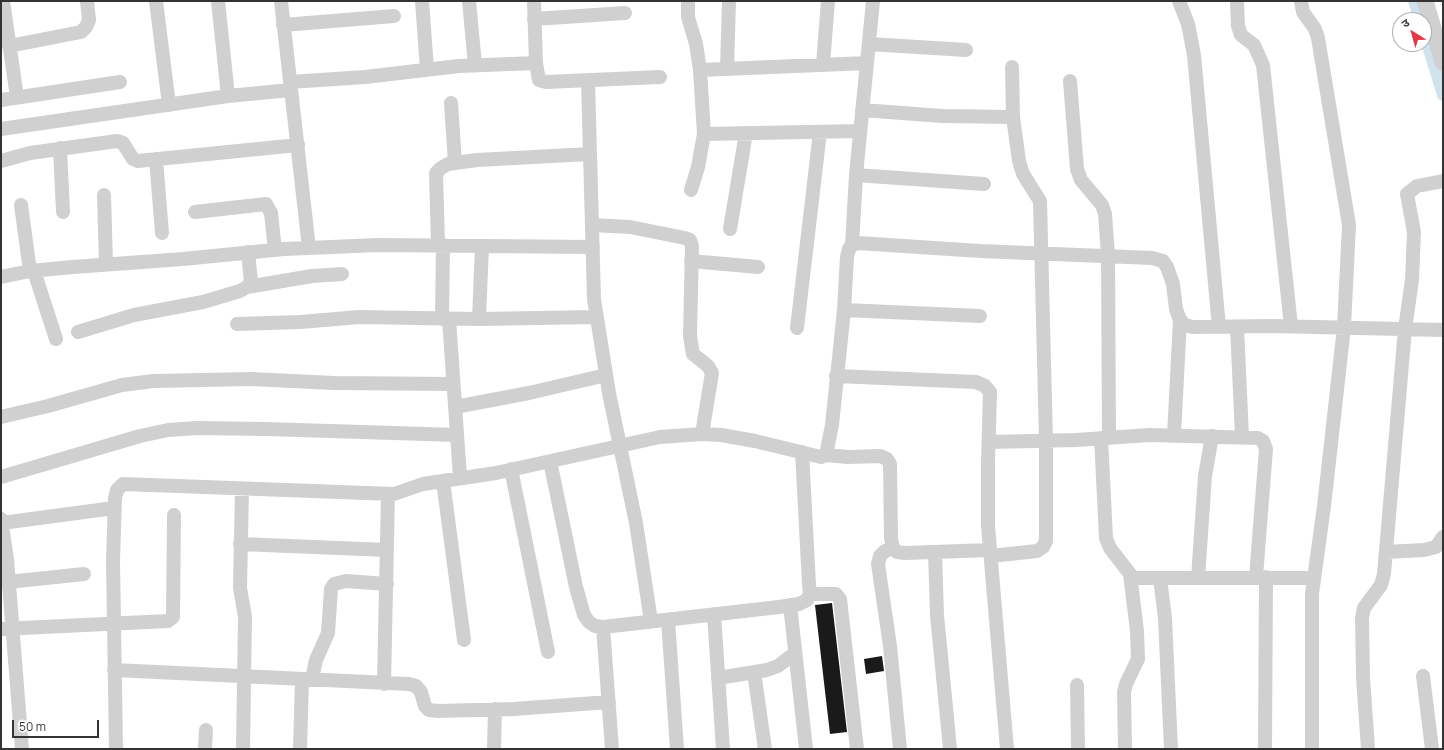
<!DOCTYPE html>
<meta charset="utf-8">
<style>
body{margin:0}
#map{position:relative;width:1444px;height:750px;overflow:hidden;background:#fff;font-family:Manrope,"Noto Sans Devanagari",sans-serif}
canvas{display:block}
.frame{position:absolute;inset:0;border:2px solid #333;pointer-events:none}
.north{position:absolute;left:1392px;top:12px;width:40px;height:40px;box-sizing:border-box;background:#fff;border:1px solid #adadad;border-radius:50%;rotate:323deg;font-size:11px;font-weight:700;line-height:16px;text-align:center;color:#333}
.north::after{content:'';display:block;margin:auto;width:14px;height:18px;background:#e63946;clip-path:polygon(50% 0,100% 100%,50% 72%,0 100%)}
.scale{position:absolute;left:12px;top:720px;width:87px;height:18px;box-sizing:border-box;border:2px solid #333;border-top:0;padding-left:5px;font-size:12px;line-height:14px;white-space:nowrap;color:#333;-webkit-text-stroke:3px #fff;paint-order:stroke}
</style>
<div id="map">
<canvas width="1444" height="750"></canvas>
<div class="frame"></div>
<div class="north">उ</div>
<div class="scale">50 m</div>
</div>
<script>
const ctx = document.querySelector('canvas').getContext('2d');
ctx.lineJoin = 'round';
const toPath = rows => new Path2D(rows.map(r => 'M' + r).join(''));
function strokePath(path, color, width, dash) { ctx.strokeStyle = color; ctx.lineWidth = width; ctx.lineCap = dash ? 'butt' : 'round'; ctx.setLineDash(dash || []); ctx.stroke(path); }
function paint(path, color) { ctx.fillStyle = color; ctx.fill(path, 'evenodd'); }
strokePath(toPath([
 [1414,1,1420,20],
 [1424,33,1443,95]
]), '#cfe2ee', 12);
paint(toPath([
 [832,603,847,732,830,734,815,605],
 [882,656,884,671,866,674,864,659]
]), '#1a1a1a');
strokePath(toPath([
 [3,1,17,97],
 [156,1,169,105],
 [218,1,228,96],
 [281,1,309,248],
 [422,1,427,69],
 [469,1,475,65],
 [534,1,536,63,539,80,546,82,660,77],
 [688,1,688,17,696,44,700,70,704,134,698,167,691,190],
 [1179,1,1188,24,1194,55,1219,327],
 [1237,1,1238,26,1241,35,1254,45,1263,65,1291,326],
 [1301,1,1303,12,1315,29,1318,38,1349,225,1344,327,1324,506,1312,594,1312,749],
 [534,19,625,13],
 [283,25,394,16],
 [869,44,966,50],
 [9,46,81,32,86,27,89,20,87,1],
 [823,64,828,1],
 [727,69,729,1],
 [700,70,867,63],
 [588,81,594,299,609,393,636,523,651,621],
 [1070,81,1077,169,1081,180,1102,205,1105,214,1108,255,1109,438],
 [290,82,365,77,459,66,536,63],
 [1,100,120,82],
 [451,103,455,163],
 [862,110,942,116,1013,117],
 [1,129,228,96,291,90],
 [704,134,860,131],
 [60,148,63,212],
 [156,159,162,233],
 [1,161,30,153,117,141,123,143,133,159,138,161,298,145],
 [856,175,984,184],
 [104,195,106,264],
 [21,205,30,271],
 [195,212,266,204,271,213,275,250],
 [592,225,630,227,685,238,690,240,692,246,690,336,693,354,708,366,712,373,702,434],
 [730,229,746,133],
 [438,245,436,173,441,168,448,164,477,160,590,154],
 [852,245,856,175,873,1],
 [691,261,758,267],
 [34,271,56,339],
 [1,277,30,271,73,267,183,259,284,249,378,245,593,247],
 [247,287,312,276,342,274],
 [844,310,980,316],
 [442,319,443,245],
 [449,319,460,477],
 [479,319,482,246],
 [237,324,301,322,359,317,479,319,596,317],
 [1237,327,1242,436],
 [797,328,820,132],
 [78,332,134,315,203,302,240,291,247,287,251,282,248,252],
 [836,376,976,382,985,386,990,392,988,463,988,526,1007,749],
 [455,407,529,393,606,375],
 [1,417,48,406,122,385,153,381,251,379,334,383,453,384],
 [1174,435,1180,320],
 [1101,438,1106,538,1110,548,1130,574,1137,631,1138,659,1126,684,1124,692,1125,749],
 [989,442,1076,440,1150,435,1258,438,1263,441,1266,449,1256,577],
 [826,455,848,457,880,456,887,459,890,464,891,538,893,548,897,552,905,553,990,550],
 [550,461,576,587,584,615,589,622,595,626,603,627,779,607,799,604,807,600,810,594,809,584,802,452],
 [511,469,548,652],
 [1,477,140,436,168,430,197,428,266,429,457,435],
 [443,481,464,640],
 [242,489,240,588,245,617,243,749],
 [1,519,7,559,22,749],
 [2,523,114,508],
 [240,544,387,550],
 [893,548,885,551,880,556,878,564,890,646,900,749],
 [935,552,937,615,950,749],
 [1386,552,1424,550,1436,547,1443,537],
 [991,556,1037,551,1043,547,1046,541,1046,441,1040,201,1023,174,1019,161,1013,117,1012,67],
 [1131,578,1314,578],
 [1160,578,1165,618,1171,749],
 [1198,578,1205,476,1212,436],
 [8,582,84,574],
 [810,594,836,594,840,599,857,749],
 [790,605,806,749],
 [714,614,723,749],
 [668,620,677,749],
 [603,627,612,749],
 [1,629,168,621,173,617,174,515],
 [114,670,409,684,416,686,421,692,425,706,429,710,438,711,514,709,609,702],
 [754,672,765,749],
 [1423,676,1432,749],
 [718,678,767,670,778,666,795,653],
 [312,679,316,660,328,633,331,589,334,584,346,581,387,584],
 [384,684,388,494],
 [1077,685,1078,749],
 [116,749,113,561,115,498,117,490,123,484,394,494,423,484,496,473,660,437,702,434,721,435,755,441,821,457,826,455,832,425,844,310,847,257,849,249,852,245,858,243,980,251,1152,258,1163,261,1167,267,1173,284,1176,309,1180,320,1185,325,1193,327,1273,326,1443,330],
 [205,749,206,730],
 [300,749,302,679],
 [494,749,495,709],
 [1265,749,1266,577],
 [1368,749,1363,677,1362,618,1364,608,1381,585,1384,574,1405,329,1412,280,1414,232,1407,194,1417,186,1443,181]
]), '#d0d0d0', 14);
strokePath(toPath([
 [1425,1,1443,62]
]), '#d0d0d0', 17);
</script>
